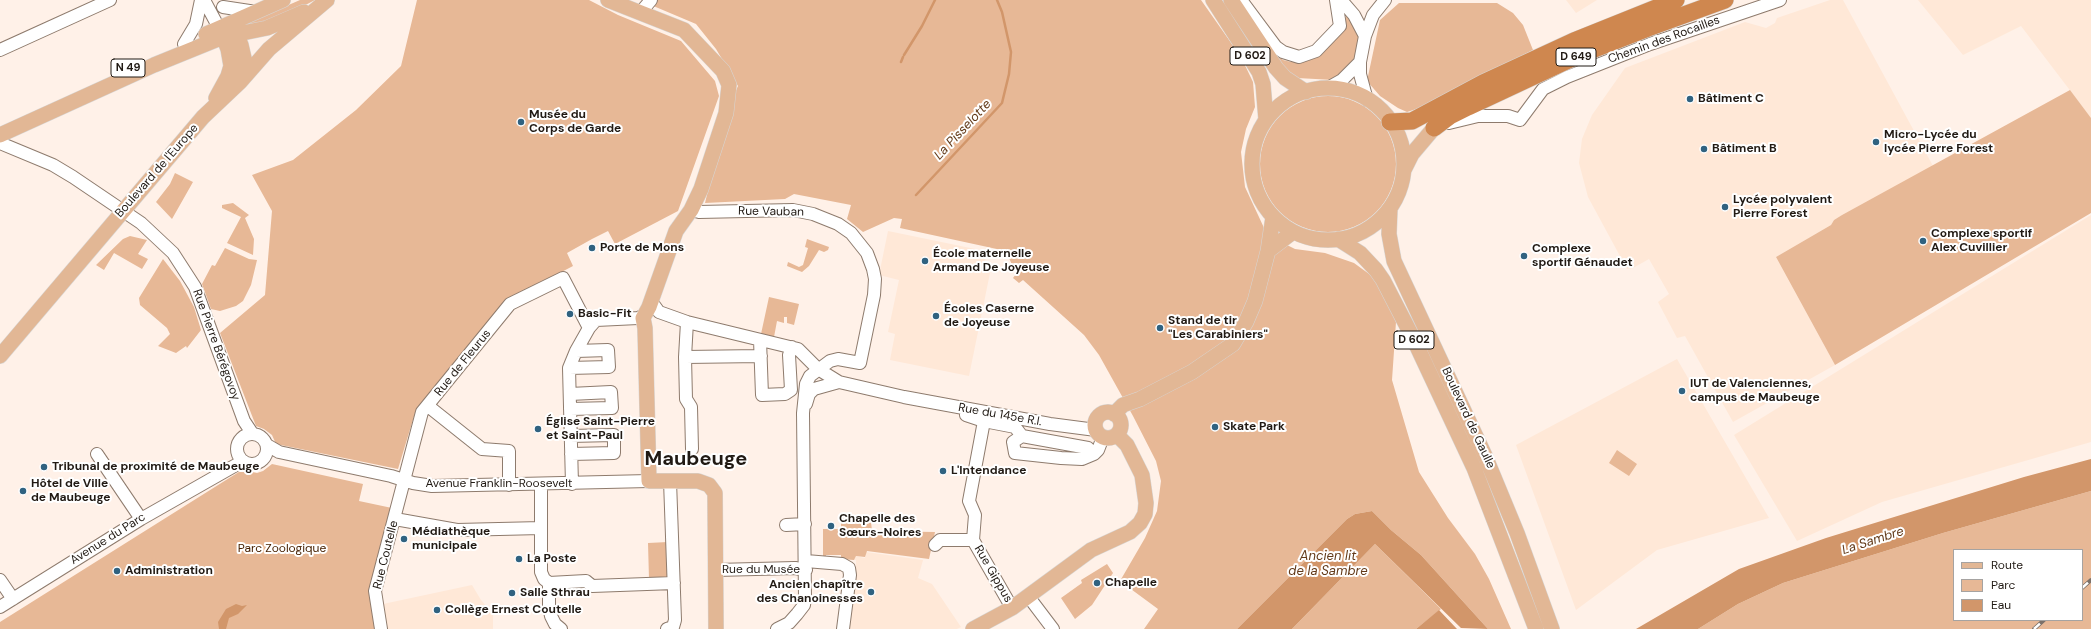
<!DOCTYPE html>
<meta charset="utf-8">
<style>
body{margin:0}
#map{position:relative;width:2091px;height:629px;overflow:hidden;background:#fff1e8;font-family:"DM Sans",sans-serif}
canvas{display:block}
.legend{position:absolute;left:1953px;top:549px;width:130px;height:72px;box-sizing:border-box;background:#fff;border:1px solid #a6a3a1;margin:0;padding:5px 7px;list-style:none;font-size:12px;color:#211a14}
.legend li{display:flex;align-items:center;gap:8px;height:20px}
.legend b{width:20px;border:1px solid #a6a3a1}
</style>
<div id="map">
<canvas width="2091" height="629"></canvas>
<ul class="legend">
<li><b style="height:5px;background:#e2b795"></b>Route</li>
<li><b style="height:11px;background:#e7b896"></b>Parc</li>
<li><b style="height:11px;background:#d2966a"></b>Eau</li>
</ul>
</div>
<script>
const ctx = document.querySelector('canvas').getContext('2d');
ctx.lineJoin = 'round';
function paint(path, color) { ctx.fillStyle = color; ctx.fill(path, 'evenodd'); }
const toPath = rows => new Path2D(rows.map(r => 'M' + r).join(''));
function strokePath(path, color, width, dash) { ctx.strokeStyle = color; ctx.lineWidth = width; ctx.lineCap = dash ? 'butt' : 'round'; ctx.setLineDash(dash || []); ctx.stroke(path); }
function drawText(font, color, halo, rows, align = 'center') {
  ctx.font = font + ' "DM Sans",sans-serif'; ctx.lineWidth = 4; ctx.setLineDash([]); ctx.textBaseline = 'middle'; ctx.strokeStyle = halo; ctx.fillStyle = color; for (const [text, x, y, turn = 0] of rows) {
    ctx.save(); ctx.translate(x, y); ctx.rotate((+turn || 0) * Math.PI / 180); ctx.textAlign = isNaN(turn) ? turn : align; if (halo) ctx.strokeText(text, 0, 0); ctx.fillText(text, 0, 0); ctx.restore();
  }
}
paint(toPath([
 [1566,0,1597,0,1576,13],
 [1830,0,1843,0,1933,166,1842,215,1834,220,1831,225,1776,257,1835,365,1733,422,1685,336,1677,338,1658,302,1669,294,1649,259,1633,268,1627,269,1588,197,1579,163,1582,139,1592,115,1625,68,1745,22,1766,28,1775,23,1777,18],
 [1918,0,2091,0,2091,118,2021,26,1963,55],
 [2091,215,2091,442,1882,502,1797,541,1734,435],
 [888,231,980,250,986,259,984,261,991,268,969,376,890,360,895,334,888,332,899,280,879,275],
 [1677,359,1769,518,1657,550,1576,610,1516,445],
 [866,552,923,560,918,578,932,584,961,627,957,629,848,629,856,564,856,560,854,560,856,556,865,558],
 [472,585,481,600,493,614,493,629,386,629,383,604]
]), '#ffe8d7');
paint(toPath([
 [300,0,315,0,294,11,245,28,245,24],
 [417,0,589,0,618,15,681,41,715,81,719,96,678,211,615,244,608,231,592,239,567,253,573,266,506,301,415,413,398,469,276,444,272,435,264,429,256,426,220,333,265,295,272,211,252,175,293,160,356,110,401,66],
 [647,0,1201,0,1241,57,1253,82,1255,107,1246,129,1241,152,1245,187,1265,230,1287,245,1295,249,1325,253,1354,263,1376,279,1388,301,1396,322,1392,380,1419,472,1448,518,1475,554,1489,579,1511,629,1488,629,1421,555,1391,530,1372,511,1355,514,1347,519,1237,629,1144,629,1158,609,1120,581,1145,538,1157,511,1161,481,1156,461,1133,416,1099,355,1084,335,1023,280,1019,283,1013,278,1016,274,1006,251,900,228,902,219,894,218,863,232,847,219,851,205,794,194,785,199,705,203,728,107,738,86,716,49,696,24,651,5],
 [1399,3,1497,3,1513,13,1523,25,1533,50,1426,106,1407,112,1398,108,1380,96,1367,81,1380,20],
 [1346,16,1351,19,1360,37,1354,62,1334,80,1297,78,1289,74,1275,54,1283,60,1291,62,1307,61,1315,58,1343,26],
 [2070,90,2091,118,2091,213,1835,365,1776,257,1831,225,1834,220,1842,215],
 '1260 164a68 68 0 1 1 136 0a68 68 0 1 1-136 0Z',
 [175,173,193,182,172,219,156,202,170,184],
 [233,203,249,215,245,218,254,239,253,255,227,243,241,217,222,208,222,205],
 [130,236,147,240,138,254,148,259,142,269,114,253,104,270,96,265,123,239],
 [807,239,829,247,828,250,824,252,819,250,809,266,802,272,787,266,788,262,799,267,803,265,808,248,805,247],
 [225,248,249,259,257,260,251,285,243,301,236,306,220,311,211,309,202,284,212,265,215,266],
 [163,259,180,281,194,307,201,330,187,348,186,346,176,353,158,346,170,334,167,328,140,305,139,298],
 [769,297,799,304,794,325,787,323,787,317,784,317,784,323,777,321,774,337,761,334],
 [1617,450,1637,464,1629,476,1609,463],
 [272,464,363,484,359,501,392,508,371,593,376,629,0,629,0,622,242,470,257,473,263,471],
 [2091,491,2091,629,1698,629,1738,604,1783,583,1943,533],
 [1954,550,2082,550,2082,620,1954,620],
 [841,517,850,522,871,522,872,531,935,532,929,559,867,551,865,557,856,556,854,560,841,559,841,555,826,555,826,559,823,557,823,529,841,529],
 [668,542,669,579,649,579,648,543],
 [1375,544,1441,609,1416,629,1292,629],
 [1107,564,1113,573,1092,605,1075,619,1061,598,1082,583,1081,580]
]), '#e7b896');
paint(toPath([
 [2091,459,2091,491,1943,533,1783,583,1738,604,1698,629,1636,629,1739,569,1826,538,2024,477],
 [1372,511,1391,530,1421,555,1488,629,1461,628,1375,544,1292,629,1237,629,1347,519,1355,514],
 [236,604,242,606,247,605,238,614,229,618,226,629,219,629,218,622,226,609],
 [1439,610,1457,629,1416,629]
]), '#d2966a');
strokePath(toPath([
 [904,55,922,26,935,0],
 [901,62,903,57],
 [916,195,1002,103,1009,74,1011,52,1002,12,997,0]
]), '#d2966a', 2.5);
const minor = toPath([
 [204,0,219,28],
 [1241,0,1276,47,1283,52,1299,57,1316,51,1340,26,1336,0],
 [1341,0,1354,15,1365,36],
 [223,7,256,12],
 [640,13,651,0],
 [184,44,196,24,201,0],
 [0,50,110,0],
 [1326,89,1342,80,1360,62],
 [1367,100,1360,74,1360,62,1365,36,1373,15,1385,0],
 [1449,123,1478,116,1508,116,1520,120,1543,89,1567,77,1650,44,1780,0],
 [0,143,53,165,73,177,141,223,173,253,195,287,244,421,252,433],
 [691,210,699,212,793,210,813,214,838,224,851,233,867,253,873,269,875,279,874,295,860,363,838,359,830,361,810,376,806,384,803,413,805,598,804,605,797,614,789,623,777,629],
 [651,301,659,312,687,322,798,349,818,369,839,382,904,397,1050,424,1096,430],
 [687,322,685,357,686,399,691,407,692,449],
 [760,340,762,395,785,394,791,390,789,355,792,347],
 [685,357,761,356],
 [569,368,609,367,608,350,576,351],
 [570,394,611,392,612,408,570,409],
 [806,404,809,394,814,389,839,382],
 [428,406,482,449,509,451,509,485],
 [966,415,984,421,1015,427,1022,436,1088,448,1094,454,1082,459,1061,458,1015,453,1013,442,1022,436],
 '237 449a15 15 0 1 1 30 0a15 15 0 1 1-30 0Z',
 [570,436,614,435,614,453,571,454],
 [267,445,279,452,391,476,413,483,432,486,649,481],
 [97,454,141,519],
 [1094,454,1098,450,1103,437],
 [572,484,569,368,576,351,589,328,596,320,638,318,643,316],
 [541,485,541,572,544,579,549,583],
 [395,519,457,530,541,528],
 [786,525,805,524],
 [973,540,975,515,969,501,984,421],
 [973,540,1012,608],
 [935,545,940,540,973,540],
 [806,561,842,564,849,568,850,575,843,629],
 [716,570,795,568,806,570],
 [0,580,13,599],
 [549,583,586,581,592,586,674,583],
 [549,583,549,607,551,616,555,624,561,629],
 [1028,596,1053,629],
 [0,607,141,519,243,461],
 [381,629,375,591,422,412,510,304,563,278,589,328],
 [667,629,673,627,675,620,670,481]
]);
const major = toPath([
 [608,0,684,30,723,71,729,85,726,113,701,189,691,210,676,231,649,307,643,318,645,328,649,481,698,481,709,485,715,493,716,629],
 [1213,0,1259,72,1263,84,1266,120],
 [1231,0,1276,68,1285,78,1306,92],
 [233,25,241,45,244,58,240,81],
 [206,34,283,0],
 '1252 164a76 76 0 1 1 152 0a76 76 0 1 1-152 0Z',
 [216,98,228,76,231,66,228,49,220,29],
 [0,135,154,65,223,37,267,28,304,12],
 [1404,170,1412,154,1434,128],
 [1390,208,1389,234,1394,261,1486,458,1517,533,1552,629],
 [1338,239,1360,253,1376,270,1383,280,1414,340,1474,468,1536,629],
 [1268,251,1293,232],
 [0,356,203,117,240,82,269,49,327,0],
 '1095 425a13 13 0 1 1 26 0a13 13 0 1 1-26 0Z',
 [1114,414,1123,405,1140,399,1192,372,1233,344,1246,322,1255,301,1268,251,1273,217],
 [973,629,1012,608,1091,550,1130,532,1140,523,1145,514,1146,503,1142,475,1127,445,1117,435]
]);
const highway = toPath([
 [1390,122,1412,121,1483,83,1574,41,1676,0],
 [1434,128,1450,116,1468,107,1579,55,1648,28,1725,0]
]);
strokePath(minor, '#8e7b6d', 14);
strokePath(major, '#d7d6d5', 16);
strokePath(highway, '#d7d6d5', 18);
strokePath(minor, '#fff', 12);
strokePath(major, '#e2b795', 15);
strokePath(highway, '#cf874f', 17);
const rail = toPath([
 [2082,588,2091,580],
 [2034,629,2044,620]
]);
strokePath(rail, '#7b716a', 4);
strokePath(rail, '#fff', 2.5, [8]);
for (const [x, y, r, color] of [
 [1690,99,4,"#306280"],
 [521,122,4,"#306280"],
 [1876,142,4,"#306280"],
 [1704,149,4,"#306280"],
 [1725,207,4,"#306280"],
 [1923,241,4,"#306280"],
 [592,248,4,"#306280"],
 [1524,256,4,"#306280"],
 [925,261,4,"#306280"],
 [570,314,4,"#306280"],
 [936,316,4,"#306280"],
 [1160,328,4,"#306280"],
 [1682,391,4,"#306280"],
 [1215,427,4,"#306280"],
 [538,429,4,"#306280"],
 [44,467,4,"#306280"],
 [943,471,4,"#306280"],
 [23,491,4,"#306280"],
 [831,526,4,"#306280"],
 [404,539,4,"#306280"],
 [519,559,4,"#306280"],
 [117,571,4,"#306280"],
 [1097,583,4,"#306280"],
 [871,592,4,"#306280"],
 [512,593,4,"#306280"],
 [437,610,4,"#306280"]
]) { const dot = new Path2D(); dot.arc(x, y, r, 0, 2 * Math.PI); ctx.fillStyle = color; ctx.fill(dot); strokePath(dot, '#fff', 1.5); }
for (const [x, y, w] of [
 [1250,56,40],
 [1576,57,40],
 [128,68,34],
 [1414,340,40]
]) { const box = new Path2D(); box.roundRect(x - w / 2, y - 9, w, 18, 3); ctx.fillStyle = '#fff'; ctx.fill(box); strokePath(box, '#211a14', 1); }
drawText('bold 11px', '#211a14', null, [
 ["D 602",1250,56],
 ["D 649",1576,57],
 ["N 49",128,68],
 ["D 602",1414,340]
]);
drawText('12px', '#211a14', '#fff', [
 ["Chemin des Rocailles",1664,40,-20],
 ["Boulevard de l'Europe",157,171,-49],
 ["Rue Vauban",771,212,1],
 ["Rue Pierre Bérégovoy",216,345,70],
 ["Rue de Fleurus",463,363,-51],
 ["Rue du 145e R.I.",1000,415,10],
 ["Boulevard de Gaulle",1468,418,65],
 ["Avenue Franklin-Roosevelt",499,484],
 ["Avenue du Parc",108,539,-32],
 ["Rue Coutelle",386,555,-76],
 ["Rue du Musée",761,570],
 ["Rue Gippus",993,574,60]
]);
drawText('bold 12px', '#211a14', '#fff', [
 ["Bâtiment C",1698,99],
 ["Musée du",529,115],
 ["Corps de Garde",529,129],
 ["Micro-Lycée du",1884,135],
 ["lycée Pierre Forest",1884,149],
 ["Bâtiment B",1712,149],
 ["Lycée polyvalent",1733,200],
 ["Pierre Forest",1733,214],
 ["Complexe sportif",1931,234],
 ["Alex Cuvillier",1931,248],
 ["Porte de Mons",600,248],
 ["Complexe",1532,249],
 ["sportif Génaudet",1532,263],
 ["École maternelle",933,254],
 ["Armand De Joyeuse",933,268],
 ["Écoles Caserne",944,309],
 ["de Joyeuse",944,323],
 ["Basic-Fit",578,314],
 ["Stand de tir",1168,321],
 ["\"Les Carabiniers\"",1168,335],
 ["IUT de Valenciennes,",1690,384],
 ["campus de Maubeuge",1690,398],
 ["Église Saint-Pierre",546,422],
 ["et Saint-Paul",546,436],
 ["Skate Park",1223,427],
 ["Tribunal de proximité de Maubeuge",52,467],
 ["L'Intendance",951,471],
 ["Hôtel de Ville",31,484],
 ["de Maubeuge",31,498],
 ["Chapelle des",839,519],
 ["Sœurs-Noires",839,533],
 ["Médiathèque",412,532],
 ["municipale",412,546],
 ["La Poste",527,559],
 ["Administration",125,571],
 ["Chapelle",1105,583],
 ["Ancien chapître",863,585,"right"],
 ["des Chanoinesses",863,599,"right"],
 ["Salle Sthrau",520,593],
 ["Collège Ernest Coutelle",445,610]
], 'left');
drawText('12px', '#462000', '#fff', [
 ["Parc Zoologique",282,549]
]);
drawText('italic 13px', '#633a19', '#fff', [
 ["La Pisselotte",963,130,-47],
 ["La Sambre",1873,541,-18],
 ["Ancien lit",1328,557],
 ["de la Sambre",1328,572]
]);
drawText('bold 20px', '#211a14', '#fff', [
 ["Maubeuge",696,460]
]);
</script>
